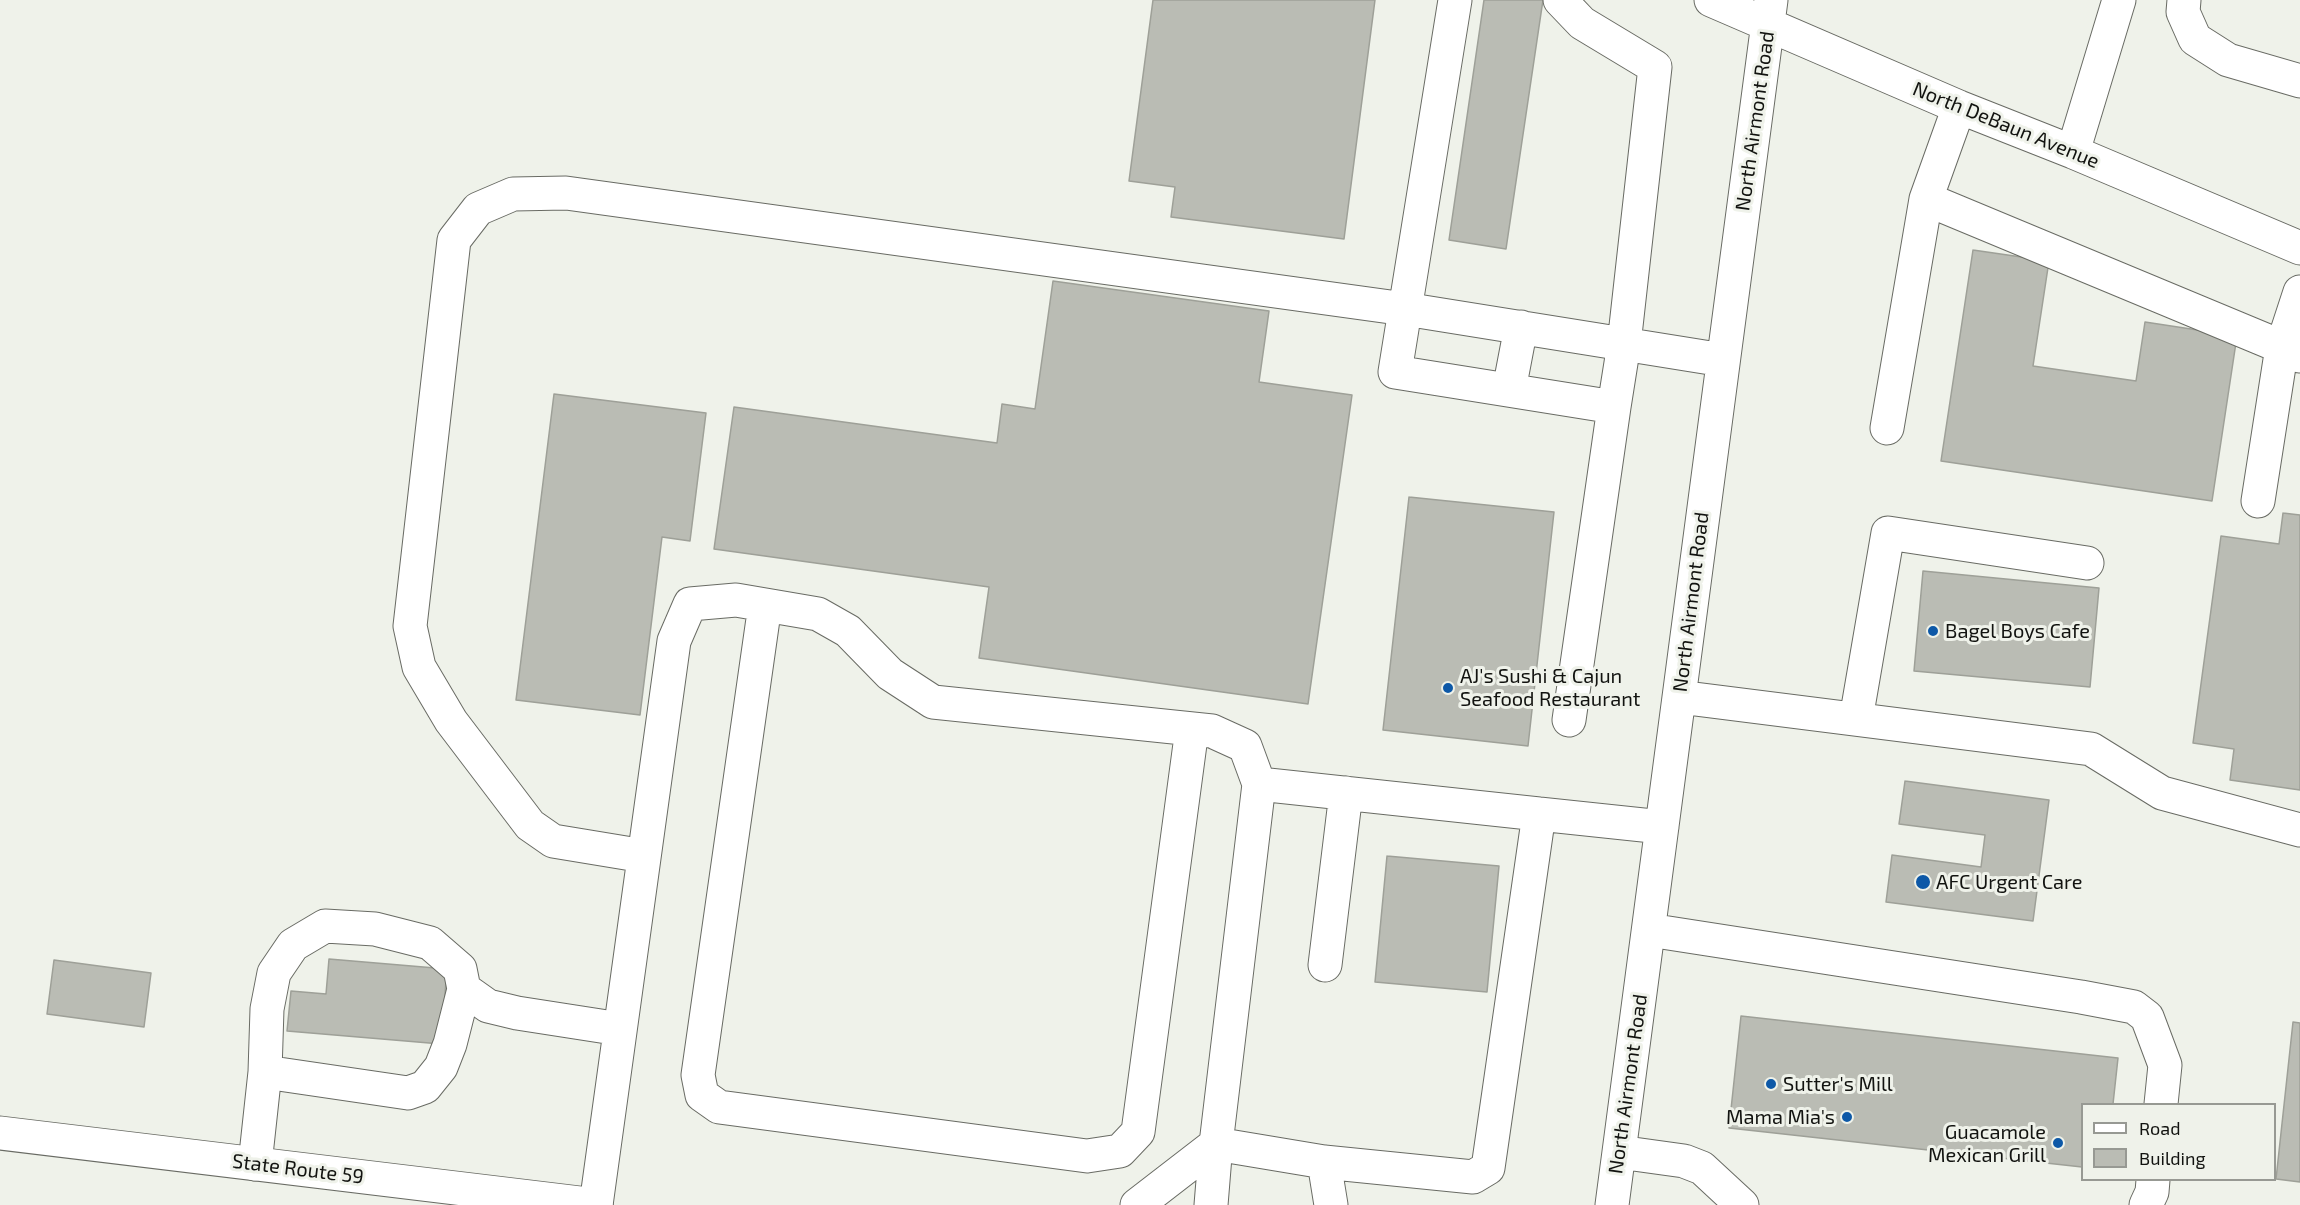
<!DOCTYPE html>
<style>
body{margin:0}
#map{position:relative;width:2300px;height:1205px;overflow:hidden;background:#eff2ea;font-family:"Exo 2",sans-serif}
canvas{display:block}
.legend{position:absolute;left:2081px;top:1103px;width:195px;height:78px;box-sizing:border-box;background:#eff2ea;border:2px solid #979993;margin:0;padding:8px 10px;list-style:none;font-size:18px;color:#121310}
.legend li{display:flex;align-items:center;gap:12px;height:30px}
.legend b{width:30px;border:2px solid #979993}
</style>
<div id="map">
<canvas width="2300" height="1205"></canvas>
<ul class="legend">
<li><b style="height:8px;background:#fff"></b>Road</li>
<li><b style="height:16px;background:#babcb4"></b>Building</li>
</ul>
</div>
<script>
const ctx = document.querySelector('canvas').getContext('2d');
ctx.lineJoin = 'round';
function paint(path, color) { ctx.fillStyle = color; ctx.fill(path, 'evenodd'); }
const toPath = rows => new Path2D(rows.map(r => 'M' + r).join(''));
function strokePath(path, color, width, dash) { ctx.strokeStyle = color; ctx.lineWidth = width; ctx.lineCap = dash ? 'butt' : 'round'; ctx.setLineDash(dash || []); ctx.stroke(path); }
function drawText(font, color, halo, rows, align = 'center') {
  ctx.font = font + ' "Exo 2",sans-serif'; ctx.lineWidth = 6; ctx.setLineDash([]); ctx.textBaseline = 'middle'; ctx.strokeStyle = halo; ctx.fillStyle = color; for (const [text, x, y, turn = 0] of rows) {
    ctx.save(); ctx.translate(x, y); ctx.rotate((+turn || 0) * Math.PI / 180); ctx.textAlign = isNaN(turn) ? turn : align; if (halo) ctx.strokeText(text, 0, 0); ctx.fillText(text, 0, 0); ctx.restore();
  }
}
const building = toPath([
 [1153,0,1375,0,1344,239,1171,217,1175,187,1129,181,1153,0],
 [1484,0,1543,0,1506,249,1449,240,1484,0],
 [1973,250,2049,261,2033,366,2136,381,2145,322,2237,336,2212,501,1941,461,1973,250],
 [1053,281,1269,311,1259,382,1352,395,1308,704,979,658,989,587,714,549,734,407,997,443,1002,404,1035,409,1053,281],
 [554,394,706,413,690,541,662,537,640,715,516,700,554,394],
 [1409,497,1554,512,1528,746,1383,730,1409,497],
 [2283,513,2300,515,2300,790,2230,780,2234,749,2193,743,2221,536,2279,544,2283,513],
 [1923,571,2099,588,2090,687,1914,671,1923,571],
 [1905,781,2049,800,2033,921,1886,902,1892,855,1981,867,1985,835,1899,824,1905,781],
 [1387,856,1499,866,1487,992,1375,982,1387,856],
 [329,959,447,969,441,1044,287,1031,291,991,326,994,329,959],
 [54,960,151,973,144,1027,47,1014,54,960],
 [1741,1016,2118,1058,2113,1104,2082,1104,2082,1167,1729,1128,1741,1016],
 [2293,1022,2300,1023,2300,1182,2276,1179,2293,1022]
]);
paint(building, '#babcb4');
strokePath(building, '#9ea098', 1.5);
const minor = toPath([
 [1455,0,1395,372,1614,407,1624,344,1655,67,1582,23,1560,0],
 [1711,0,1959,107,2073,152,2300,248],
 [2184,0,2183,12,2195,39,2228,60,2300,81],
 [2073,152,2119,0],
 [1926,199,2282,347,2300,292],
 [1509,390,1521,327],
 [1887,428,1926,199,1959,107],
 [2258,501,2282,347,2300,356],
 [765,605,698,1075,702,1095,719,1107,1087,1156,1120,1151,1138,1132,1192,729],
 [1679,697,2091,749,2162,793,2300,830],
 [1856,719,1888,533,2087,563],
 [1569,720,1614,407],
 [1539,814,1662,827],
 [644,856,553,841,530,825,451,721,419,667,410,626,454,240,478,209,513,194,566,193,1405,309,1723,360],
 [1649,930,2081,997,2134,1007,2147,1017,2165,1065,2161,1104],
 [1325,965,1346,793],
 [265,1072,408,1093,425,1087,441,1067,450,1044,464,989],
 [1619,1152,1684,1161,1702,1168,1742,1205],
 [1324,1162,1331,1205],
 [255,1164,265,1072,267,1009,274,973,293,945,325,926,375,929,430,943,460,969,464,989,488,1006,517,1013,620,1029],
 [596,1205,674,641,690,604,736,600,818,614,848,631,890,674,933,702,1212,731,1245,746,1259,784,1216,1144,1211,1205],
 [1137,1205,1216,1144,1324,1162,1473,1177,1488,1168,1539,814,1259,784],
 [1612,1205,1771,0],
 [2146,1205,2152,1192,2153,1180]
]);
const major = toPath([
 [0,1133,596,1205]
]);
strokePath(minor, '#696b64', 35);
strokePath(major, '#696b64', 35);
strokePath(minor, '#fff', 33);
strokePath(major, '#fff', 33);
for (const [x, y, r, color] of [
 [1933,631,6,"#0d58a7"],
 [1448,688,6,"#0d58a7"],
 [1923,882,8,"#0d58a7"],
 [1771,1084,6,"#0d58a7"],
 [1847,1117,6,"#0d58a7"],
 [2058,1143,6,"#0d58a7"]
]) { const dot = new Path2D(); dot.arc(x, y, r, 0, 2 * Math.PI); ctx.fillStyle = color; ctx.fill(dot); strokePath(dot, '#eff2ea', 2); }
drawText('20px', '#121310', '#eff2ea', [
 ["North Airmont Road",1755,121,-82],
 ["North DeBaun Avenue",2006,125,22],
 ["North Airmont Road",1691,602,-83],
 ["North Airmont Road",1628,1084,-82],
 ["State Route 59",298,1169,7]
]);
drawText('20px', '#121310', '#eff2ea', [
 ["Bagel Boys Cafe",1945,631],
 ["AJ's Sushi & Cajun",1460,676],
 ["Seafood Restaurant",1460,699],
 ["AFC Urgent Care",1936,882],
 ["Sutter's Mill",1783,1084],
 ["Mama Mia's",1835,1117,"right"],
 ["Guacamole",2046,1132,"right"],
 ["Mexican Grill",2046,1155,"right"]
], 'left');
</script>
